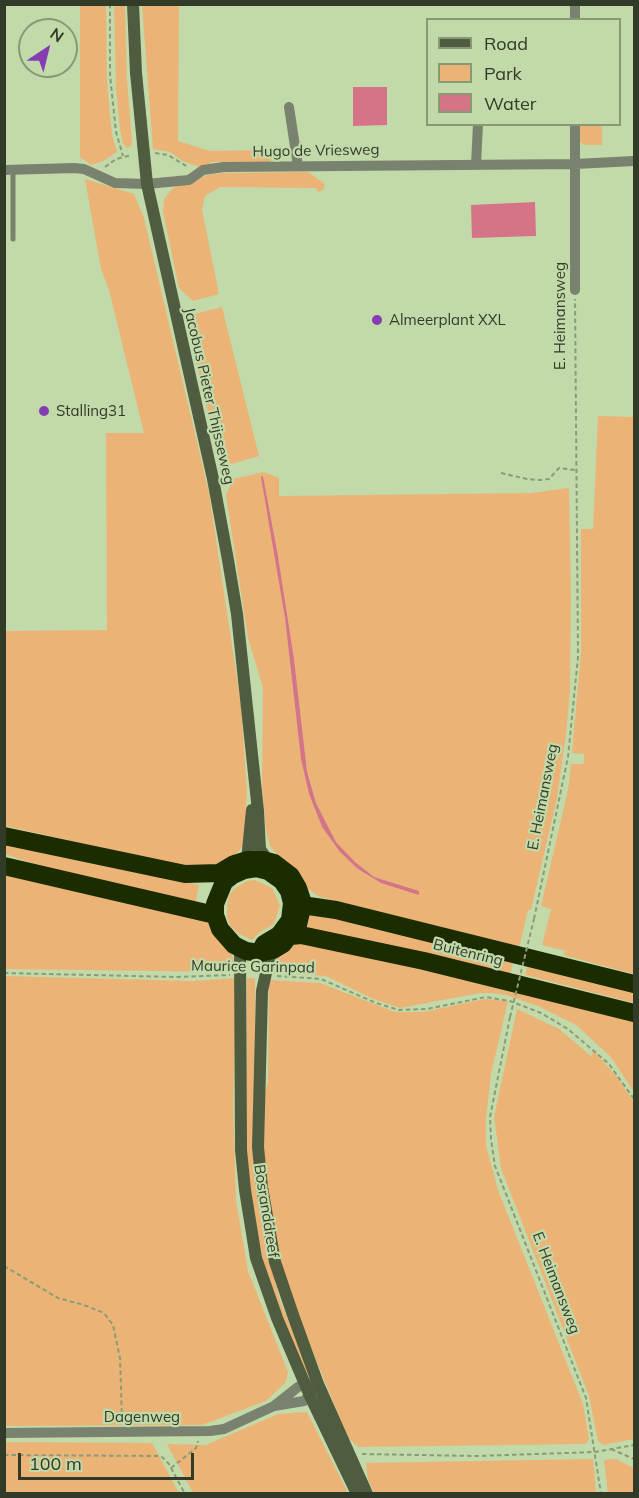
<!DOCTYPE html>
<style>
body{margin:0}
#map{position:relative;width:639px;height:1498px;overflow:hidden;background:#c2d9a9;font-family:Mulish,sans-serif}
canvas{display:block}
.frame{position:absolute;inset:0;border:6px solid #323b28;pointer-events:none}
.legend{position:absolute;left:426px;top:18px;width:195px;height:108px;box-sizing:border-box;background:#c2d9a9;border:2px solid #889a75;margin:0;padding:8px 10px;list-style:none;font-size:18px;color:#323b28}
.legend li{display:flex;align-items:center;gap:12px;height:30px}
.legend b{width:30px;border:2px solid #889a75}
.north{position:absolute;left:18px;top:18px;width:60px;height:60px;box-sizing:border-box;background:#c2d9a9;border:2px solid #889a75;border-radius:50%;rotate:35deg;font-size:16px;font-weight:700;line-height:24px;text-align:center;color:#323b28}
.north::after{content:'';display:block;margin:auto;width:21px;height:27px;background:#843eb2;clip-path:polygon(50% 0,100% 100%,50% 72%,0 100%)}
.scale{position:absolute;left:18px;top:1453px;width:176px;height:27px;box-sizing:border-box;border:3px solid #323b28;border-top:0;padding-left:8px;font-size:18px;line-height:21px;white-space:nowrap;color:#323b28;-webkit-text-stroke:4px #c2d9a9;paint-order:stroke}
</style>
<div id="map">
<canvas width="639" height="1498"></canvas>
<div class="frame"></div>
<ul class="legend">
<li><b style="height:8px;background:#4f5c40"></b>Road</li>
<li><b style="height:16px;background:#ebb476"></b>Park</li>
<li><b style="height:16px;background:#d57486"></b>Water</li>
</ul>
<div class="north">N</div>
<div class="scale">100 m</div>
</div>
<script>
const ctx = document.querySelector('canvas').getContext('2d');
ctx.lineJoin = 'round';
function paint(path, color) { ctx.fillStyle = color; ctx.fill(path, 'evenodd'); }
const toPath = rows => new Path2D(rows.map(r => 'M' + r).join(''));
function strokePath(path, color, width, dash) { ctx.strokeStyle = color; ctx.lineWidth = width; ctx.lineCap = dash ? 'butt' : 'round'; ctx.setLineDash(dash || []); ctx.stroke(path); }
function drawText(font, color, halo, rows, align = 'center') {
  ctx.font = font + ' Mulish,sans-serif'; ctx.lineWidth = 4.5; ctx.setLineDash([]); ctx.textBaseline = 'middle'; ctx.strokeStyle = halo; ctx.fillStyle = color; for (const [text, x, y, turn = 0] of rows) {
    ctx.save(); ctx.translate(x, y); ctx.rotate((+turn || 0) * Math.PI / 180); ctx.textAlign = isNaN(turn) ? turn : align; if (halo) ctx.strokeText(text, 0, 0); ctx.fillText(text, 0, 0); ctx.restore();
  }
}
paint(toPath([
 [80,5,106,5,107,82,112,135,117,152,103,161,91,165,80,157],
 [114,5,125,5,127,80,132,142,131,146,127,148,123,143,120,129,116,88],
 [142,5,179,5,178,141,210,151,278,150,286,152,268,162,212,162,207,165,199,167,183,161,170,152,153,149],
 [579,125,602,125,602,145,584,145,579,141],
 [308,172,325,184,323,190,318,192,316,188,220,187,205,196,202,210,219,294,193,301,179,288,163,212,164,199,173,188,208,175,222,173],
 [85,179,134,194,144,218,209,493,241,705,247,793,244,843,240,850,223,864,187,867,5,826,5,631,107,630,106,433,144,433,109,290,101,269],
 [222,307,259,456,232,464,218,455,188,327,194,314],
 [598,416,634,417,634,974,563,955,566,951,542,945,551,909,541,906,568,790,571,764,583,764,584,761,584,754,572,753,581,652,581,529,593,529],
 [264,472,279,478,279,496,531,493,569,488,571,596,570,689,566,735,557,798,531,910,528,910,519,948,369,911,318,896,304,886,270,846,266,830,262,785,263,688,248,638,226,495,233,479],
 [263,476,278,556,294,659,307,771,316,803,336,842,355,862,374,877,418,891,381,883,358,869,340,852,322,827,309,794,301,758,285,618,262,477],
 [5,842,199,885,195,905,77,879,5,854],
 [5,874,205,920,232,954,236,972,5,969],
 [255,880,272,888,280,905,274,924,260,932,252,940,238,933,231,927,227,918,227,906,229,896,234,889,247,881],
 [308,910,514,958,510,975,305,930],
 [297,943,319,944,634,1020,634,1092,611,1057,576,1025,538,1006,506,995,492,993,480,993,400,1008,373,999,326,976,270,972,272,962],
 [528,962,634,989,634,1003,525,975],
 [4,976,193,981,237,978,233,1103,236,1201,248,1271,288,1372,286,1382,266,1401,202,1425,5,1426],
 [247,978,255,978,255,1104,267,1247,280,1301,309,1369,310,1381,283,1324,262,1259,249,1196,246,1143],
 [269,980,320,983,395,1012,423,1012,485,999,508,1001,491,1074,486,1119,486,1145,498,1190,583,1404,589,1440,585,1444,358,1447,347,1436,299,1318,280,1265,262,1158,264,1096,268,1082],
 [517,1009,559,1029,591,1056,594,1051,617,1077,634,1102,634,1439,603,1445,598,1441,589,1396,501,1168,494,1117],
 [307,1412,348,1493,193,1493,167,1444,206,1445,278,1414],
 [5,1442,152,1443,179,1493,5,1493],
 [593,1459,596,1493,374,1493,368,1480,366,1463],
 [616,1459,634,1468,634,1493,608,1493,604,1460]
]), '#ebb476');
paint(toPath([
 [353,87,387,87,387,125,353,126],
 [535,202,536,236,472,238,471,205],
 [263,476,278,556,294,659,307,771,316,803,336,842,355,862,374,877,419,891,419,895,381,883,358,869,340,852,322,827,309,794,301,759,285,618,261,477]
]), '#d57486');
strokePath(toPath([
 [110,4,110,75,116,132,123,156],
 [155,153,168,155,188,167],
 [105,167,116,159,132,155],
 [501,473,527,479,539,480,549,479,559,468,575,470],
 [534,919,568,757,578,657,575,299],
 [4,973,176,977,230,975],
 [277,976,321,979,376,1003,399,1010,427,1009,486,997,510,1001,541,1013,568,1029,609,1064,634,1099],
 [510,1017,490,1117,491,1139,495,1166,586,1398,601,1494],
 [4,1266,58,1298,84,1305,104,1313,113,1325,120,1358,122,1420],
 [611,1449,634,1459],
 [362,1454,477,1456,595,1452,634,1445],
 [4,1455,161,1456,169,1464,185,1494],
 [171,1468,196,1448,198,1441]
]), '#8a9c77', 2, [4.5, 3]);
strokePath(toPath([
 [13,171,13,239]
]), '#78826e', 5);
strokePath(toPath([
 [575,20,575,4],
 [289,107,298,166],
 [575,124,575,290],
 [476,165,478,124],
 [4,170,74,168,84,169,115,183,147,184,189,180,203,170,224,167,575,164,634,161],
 [274,1406,304,1401,315,1389],
 [4,1433,210,1431,224,1429,274,1406,298,1387,305,1383,312,1384]
]), '#78826e', 10);
strokePath(toPath([
 [133,4,136,73,147,184,213,479,228,560,237,614,258,811,260,849,268,861],
 [247,860,252,810],
 [240,949,241,1150,245,1190,256,1258,277,1318,310,1396,357,1494],
 [273,950,270,955,262,991,258,1147,262,1187,275,1262,293,1315,318,1384,367,1494]
]), '#4f5c40', 12);
strokePath(toPath([
 [4,836,185,874,219,873,234,864,247,860,263,860,274,863,291,876,298,888,302,900,301,912,298,925,283,944,273,950,259,953,246,951,234,945,220,929,215,915,215,904,224,882,233,875,244,870,256,868,268,871,282,881,289,891,292,903,290,920,279,935,264,944,259,953],
 [4,866,215,915],
 [293,900,302,905,336,910,634,984],
 [291,936,301,935,424,961,634,1013]
]), '#1b2c01', 18);
strokePath(toPath([
 [510,1017,534,919]
]), '#8a9c77', 2, [4.5, 3]);
for (const [x, y, r, color] of [
 [377,320,6,"#843eb2"],
 [44,411,6,"#843eb2"]
]) { const dot = new Path2D(); dot.arc(x, y, r, 0, 2 * Math.PI); ctx.fillStyle = color; ctx.fill(dot); strokePath(dot, '#c2d9a9', 2); }
drawText('15px', '#323b28', '#c2d9a9', [
 ["Hugo de Vriesweg",316,151,-1],
 ["E. Heimansweg",560,316,-90],
 ["Jacobus Pieter Thijsseweg",209,396,77],
 ["E. Heimansweg",543,797,-79],
 ["Buitenring",468,953,14],
 ["Maurice Garinpad",253,967,1],
 ["Bosranddreef",266,1211,81],
 ["E. Heimansweg",556,1283,69],
 ["Dagenweg",142,1417]
]);
drawText('15px', '#323b28', '#c2d9a9', [
 ["Almeerplant XXL",389,320],
 ["Stalling31",56,411]
], 'left');
</script>
